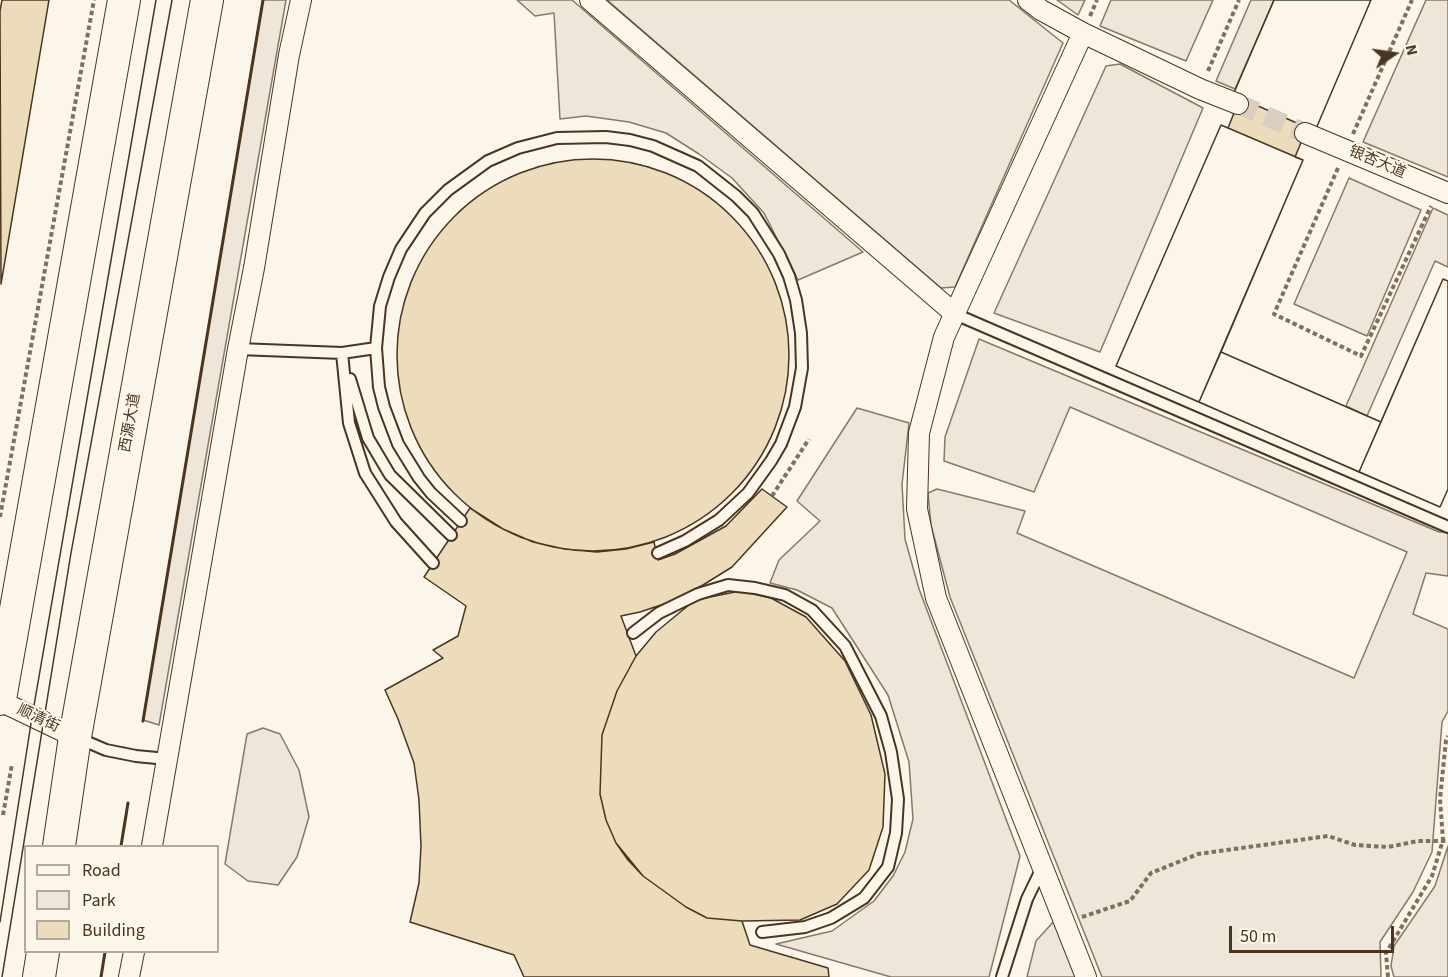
<!DOCTYPE html>
<meta charset="utf-8">
<style>
body{margin:0}
#map{position:relative;width:1448px;height:977px;overflow:hidden;background:#fbf6e9;font-family:"Source Sans 3",sans-serif}
canvas{display:block}
.legend{position:absolute;left:24px;top:845px;width:195px;height:108px;box-sizing:border-box;background:#fbf6e9;border:2px solid #b4a999;margin:0;padding:8px 10px;list-style:none;font-size:18px;color:#4a3520}
.legend li{display:flex;align-items:center;gap:12px;height:30px}
.legend b{width:30px;border:2px solid #b4a999}
.north{position:absolute;left:1364px;top:24px;width:60px;height:60px;-webkit-text-stroke:4px #fbf6e9;paint-order:stroke;rotate:77deg;font-size:16px;font-weight:700;line-height:24px;text-align:center;color:#4a3520}
.north::after{content:'';display:block;margin:auto;width:21px;height:27px;background:#4a3520;clip-path:polygon(50% 0,100% 100%,50% 72%,0 100%)}
.scale{position:absolute;left:1229px;top:926px;width:165px;height:27px;box-sizing:border-box;border:3px solid #4a3520;border-top:0;padding-left:8px;font-size:18px;line-height:21px;white-space:nowrap;color:#4a3520;-webkit-text-stroke:4px #fbf6e9;paint-order:stroke}
</style>
<div id="map">
<canvas width="1448" height="977"></canvas>
<ul class="legend">
<li><b style="height:8px;background:#fbf6e9"></b>Road</li>
<li><b style="height:16px;background:#ede6d9"></b>Park</li>
<li><b style="height:16px;background:#ecdcbc"></b>Building</li>
</ul>
<div class="north">N</div>
<div class="scale">50 m</div>
</div>
<script>
const ctx = document.querySelector('canvas').getContext('2d');
ctx.lineJoin = 'round';
function paint(path, color) { ctx.fillStyle = color; ctx.fill(path, 'evenodd'); }
const toPath = rows => new Path2D(rows.map(r => 'M' + r).join(''));
function strokePath(path, color, width, dash) { ctx.strokeStyle = color; ctx.lineWidth = width; ctx.lineCap = dash ? 'butt' : 'round'; ctx.setLineDash(dash || []); ctx.stroke(path); }
function drawText(font, color, halo, rows, align = 'center') {
  ctx.font = font + ' "Source Sans 3","Noto Sans SC",sans-serif'; ctx.lineWidth = 4.5; ctx.setLineDash([]); ctx.textBaseline = 'middle'; ctx.strokeStyle = halo; ctx.fillStyle = color; for (const [text, x, y, turn = 0] of rows) {
    ctx.save(); ctx.translate(x, y); ctx.rotate((+turn || 0) * Math.PI / 180); ctx.textAlign = isNaN(turn) ? turn : align; if (halo) ctx.strokeText(text, 0, 0); ctx.fillText(text, 0, 0); ctx.restore();
  }
}
const green = toPath([
 [263,0,286,0,159,725,143,720,263,0],
 [517,0,572,0,863,252,798,280,764,213,732,178,699,154,666,133,629,122,586,116,560,119,554,13,535,16,517,0],
 [607,0,1009,0,1063,43,955,287,941,288,607,0],
 [1057,0,1085,0,1078,15,1057,0],
 [1111,0,1213,0,1186,61,1100,26,1111,0],
 [1251,0,1274,0,1235,89,1216,81,1251,0],
 [1426,0,1448,0,1448,177,1363,142,1426,0],
 [1120,64,1203,108,1100,352,994,313,1106,66,1120,64],
 [1349,178,1421,210,1367,336,1294,304,1349,178],
 [1433,208,1448,215,1448,267,1435,261,1367,416,1346,406,1433,208],
 [979,339,1439,532,1448,532,1448,576,1426,573,1413,614,1448,629,1448,711,1442,722,1432,852,1413,892,1380,942,1381,977,1102,977,950,597,931,525,928,493,937,489,1025,511,1017,533,1354,678,1407,552,1070,407,1034,492,944,461,945,437,979,339],
 [857,408,909,423,902,484,905,539,919,589,1020,856,989,977,891,977,776,944,832,931,874,901,893,876,905,852,913,819,909,762,888,695,832,608,797,590,770,583,779,560,820,521,797,501,857,408],
 [263,728,280,734,299,770,309,817,297,857,278,885,248,881,225,864,247,734,263,728],
 [1448,846,1448,977,1394,977,1391,966,1394,946,1435,886,1448,846],
 [1055,920,1078,977,1027,977,1036,941,1055,920]
]);
paint(green, '#ede6d9');
strokePath(green, '#887966', 1.5);
const building = toPath([
 [2,0,49,0,1,284,0,11,2,0],
 [1274,0,1371,0,1315,131,1305,133,1295,157,1303,160,1221,352,1381,422,1443,279,1448,281,1448,489,1440,507,1116,366,1221,125,1228,128,1240,98,1233,95,1274,0],
 [1274,0,1371,0,1315,131,1233,95,1274,0],
 [1221,125,1303,160,1199,402,1116,366,1221,125],
 '397 355a196 196 0 1 1 392 0a196 196 0 1 1-392 0Z',
 [1443,279,1448,281,1448,489,1440,507,1359,472,1443,279],
 [1221,352,1381,422,1359,472,1199,402,1221,352],
 [762,489,787,507,732,567,703,585,670,602,640,612,621,616,636,656,617,691,602,735,600,794,606,820,616,843,643,876,686,907,707,918,742,921,750,945,828,968,829,977,524,977,514,955,410,922,419,883,421,846,419,800,414,763,398,719,385,690,443,658,433,650,458,636,466,606,424,577,470,508,503,529,533,542,564,549,597,552,626,549,654,542,658,560,675,554,726,526,762,489],
 [740,591,771,598,806,617,845,661,871,715,885,774,883,827,869,870,837,904,800,920,742,921,707,918,686,907,643,876,628,860,616,843,606,820,600,794,602,735,617,691,636,656,656,632,695,600,740,591]
]);
paint(building, '#ecdcbc');
strokePath(building, '#4a3520', 1.5);
strokePath(toPath([
 [1238,104,1305,133]
]), '#d8cfc1', 20, [20, 10]);
const service = toPath([
 [955,314,1448,527],
 [238,349,342,353,376,348],
 [342,353,349,423,365,473,396,522,433,563],
 [350,379,368,438,390,475,451,535],
 [461,521,431,493,419,478,398,444,384,407,379,387,376,348,380,306,389,277,401,249,425,213,448,190,488,161,518,148,557,138,606,137,630,140,653,146,698,166,736,196,753,213,779,254,789,276,796,300,801,333,802,368,795,407,781,444,771,461,748,493,719,520,685,541,658,553],
 [633,633,659,613,698,594,728,585,755,588,785,595,812,610,845,646,881,716,891,752,898,799,896,833,888,867,864,898,831,918,805,927,762,932],
 [78,738,106,750,136,756,167,759],
 [1002,977,1027,899,1042,868]
]);
const minor = toPath([
 [590,0,955,314],
 [1028,0,1041,10,1083,33,1200,89,1238,104],
 [1083,33,944,337,919,433,917,509,936,598,1086,977],
 [1305,133,1448,193],
 [0,701,75,737],
 [152,846,238,349,254,268,289,55,301,0],
 [129,977,134,952]
]);
const primary = toPath([
 [0,699,124,0],
 [59,846,75,737,207,0],
 [39,977,43,952]
]);
strokePath(service, '#4a3520', 14);
strokePath(minor, '#4a3520', 22);
strokePath(primary, '#4a3520', 34);
strokePath(toPath([
 [1090,16,1097,0],
 [1208,71,1239,0],
 [1353,134,1412,0],
 [1338,168,1274,314,1361,356,1431,206],
 [772,496,809,439],
 [0,517,94,0],
 [3,815,12,764],
 [1082,917,1130,901,1151,873,1198,854,1328,836,1355,845,1388,847,1418,841,1448,841],
 [1388,977,1386,953,1432,876,1443,840,1440,799,1446,740,1448,736]
]), '#7f6f5c', 4, [4.5, 3]);
strokePath(service, '#fbf6e9', 10);
strokePath(minor, '#fbf6e9', 20);
strokePath(primary, '#fbf6e9', 32);
strokePath(toPath([
 [0,922,32,717,156,0],
 [2,977,71,553,172,0]
]), '#4a3520', 1.5);
strokePath(toPath([
 [143,721,263,0],
 [121,846,128,803],
 [101,977,105,952]
]), '#4a3520', 3);
drawText('15px', '#4a3520', '#fbf6e9', [
 ["银杏大道",1377,163,23],
 ["西源大道",131,423,-80],
 ["顺清街",38,719,25]
]);
</script>
